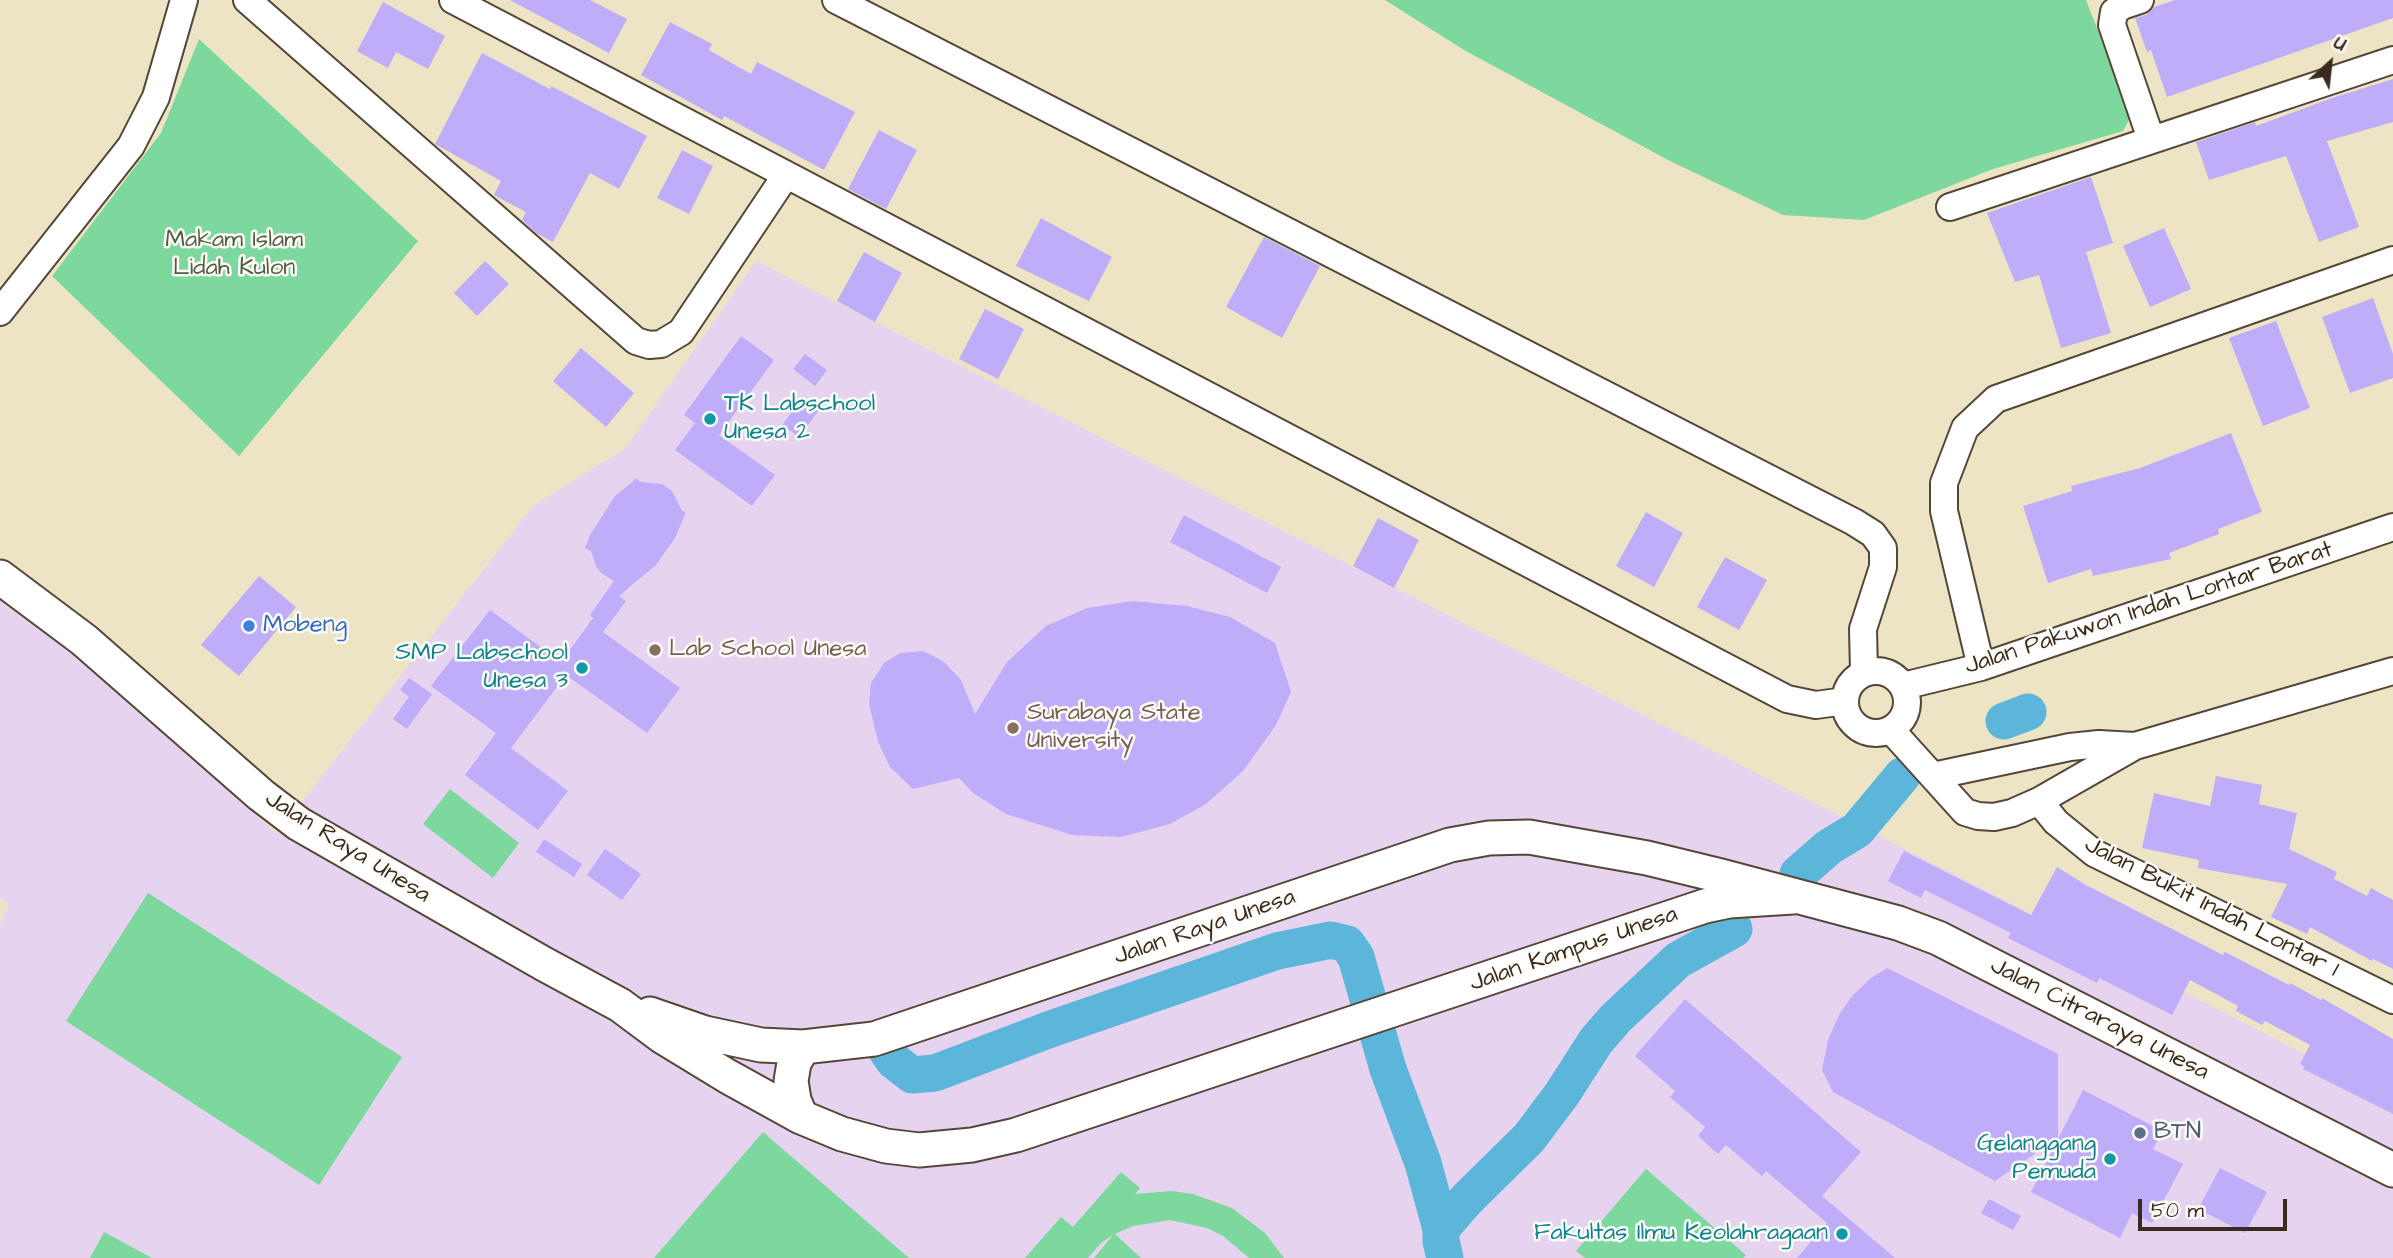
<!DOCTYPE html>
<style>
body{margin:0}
#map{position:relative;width:2393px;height:1258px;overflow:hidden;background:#ece4c5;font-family:"Architects Daughter",sans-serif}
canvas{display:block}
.north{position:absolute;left:2295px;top:28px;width:70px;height:70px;-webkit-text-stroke:5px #fdfcf7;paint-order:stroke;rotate:27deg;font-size:19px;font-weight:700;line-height:28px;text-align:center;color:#3b2a1e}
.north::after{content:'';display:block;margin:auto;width:24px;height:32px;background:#3b2a1e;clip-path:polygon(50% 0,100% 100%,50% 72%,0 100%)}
.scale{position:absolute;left:2138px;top:1199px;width:149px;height:32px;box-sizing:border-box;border:4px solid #3b2a1e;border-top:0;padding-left:9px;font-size:21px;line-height:24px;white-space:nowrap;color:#3b2a1e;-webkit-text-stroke:5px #fdfcf7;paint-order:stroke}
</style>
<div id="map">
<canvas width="2393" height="1258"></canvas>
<div class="north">U</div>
<div class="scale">50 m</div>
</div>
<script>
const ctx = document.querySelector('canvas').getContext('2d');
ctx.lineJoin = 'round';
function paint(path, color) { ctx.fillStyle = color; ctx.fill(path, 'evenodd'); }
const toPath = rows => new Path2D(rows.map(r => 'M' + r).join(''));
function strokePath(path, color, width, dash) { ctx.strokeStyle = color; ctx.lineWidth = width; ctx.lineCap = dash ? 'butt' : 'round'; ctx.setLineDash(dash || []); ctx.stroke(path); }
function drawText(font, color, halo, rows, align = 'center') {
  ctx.font = font + ' "Architects Daughter",sans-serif'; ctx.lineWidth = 5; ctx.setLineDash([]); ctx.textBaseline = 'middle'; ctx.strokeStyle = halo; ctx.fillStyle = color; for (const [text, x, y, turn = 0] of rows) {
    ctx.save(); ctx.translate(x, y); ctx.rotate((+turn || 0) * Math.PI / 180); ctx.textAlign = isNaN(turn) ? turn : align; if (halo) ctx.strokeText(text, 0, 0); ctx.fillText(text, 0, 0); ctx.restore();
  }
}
paint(toPath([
 [756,261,2393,1099,2393,1258,0,1258,0,925,9,904,0,898,0,599,89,662,277,834,534,505,625,449]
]), '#e6d3f0');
paint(toPath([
 [1385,0,2086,0,2127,105,2130,118,2123,131,1993,169,1864,220,1783,215,1668,160,1464,50],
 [199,39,418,241,239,456,52,276,161,133],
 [450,789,519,843,493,878,423,824],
 [148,893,402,1057,319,1185,66,1021],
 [763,1132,909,1258,654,1258],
 [1646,1169,1746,1255,1743,1258,1585,1258,1576,1251],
 [1121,1172,1140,1188,1135,1194,1172,1191,1193,1194,1232,1208,1265,1233,1284,1258,1249,1258,1223,1236,1207,1228,1170,1220,1133,1226,1115,1234,1141,1258,1094,1258,1113,1235,1101,1243,1088,1258,1025,1258,1061,1217,1073,1227],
 [104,1232,152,1258,90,1258]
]), '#7dd89e');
strokePath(toPath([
 [2004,721,2028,712],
 [1798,874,1829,847,1857,830,1902,776],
 [883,1045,894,1061,912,1075,935,1073,1048,1030,1277,951,1331,940,1347,944,1356,957,1388,1069,1423,1163,1441,1229],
 [1445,1258,1441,1241,1441,1229,1467,1199,1529,1138,1562,1094,1596,1041,1616,1018,1678,960,1734,929]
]), '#5bb6d9', 37);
paint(toPath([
 [510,0,590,0,627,19,609,53],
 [2175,0,2393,0,2393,18,2167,97,2151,50,2147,52,2135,18,2146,15,2154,7],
 [383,2,445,36,428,69,396,52,388,68,357,51],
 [670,22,712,44,709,50,751,74,757,62,855,112,824,170,724,116,722,120,641,75],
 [482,53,550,89,551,86,647,136,619,189,590,173,553,242,536,233,522,220,526,212,494,195,501,181,435,144],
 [2393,79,2393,122,2327,141,2359,227,2319,242,2286,156,2209,180,2196,142,2255,122,2256,126,2332,98],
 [879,130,917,150,886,209,848,189],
 [682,150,713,166,689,214,657,198],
 [2091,177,2113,243,2086,252,2111,333,2061,348,2039,275,2015,282,1987,213],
 [1041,218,1112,257,1089,301,1016,266],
 [2164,228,2191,289,2150,307,2123,246],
 [1264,237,1320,266,1282,338,1226,307],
 [864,252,902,273,875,322,837,301],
 [485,261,509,284,477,316,454,293],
 [2373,298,2393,354,2393,378,2350,393,2322,317],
 [985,309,1024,329,998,379,959,359],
 [2276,321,2310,408,2263,426,2229,338],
 [741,336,774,360,719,435,775,475,752,506,675,450,695,423,684,415],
 [581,348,634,393,606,427,553,381],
 [805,354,827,370,815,386,793,369],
 [802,398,819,410,799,437,782,425],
 [2231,433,2262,512,2218,529,2219,534,2169,553,2171,559,2093,576,2091,569,2048,583,2023,506,2072,491,2071,486,2140,468],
 [637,478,640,482,662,484,672,491,682,511,686,512,675,538,656,565,619,596,626,601,603,632,680,688,647,733,566,675,511,748,568,791,538,830,465,775,496,733,431,686,490,610,561,662,593,618,590,615,614,581,601,573,596,566,591,551,585,548,590,535,615,496],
 [1646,512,1683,533,1654,587,1616,566],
 [1184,515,1281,567,1267,593,1170,542],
 [1378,518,1419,540,1394,588,1353,566],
 [1725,557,1767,580,1739,630,1697,607],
 [259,576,296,607,239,676,201,645],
 [1133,601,1187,606,1230,617,1275,643,1291,692,1276,725,1243,771,1206,804,1170,824,1121,837,1072,835,1006,814,973,793,959,778,913,789,890,767,878,742,869,704,871,683,884,663,900,653,923,651,943,661,961,680,975,714,1007,662,1046,626,1087,608],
 [409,678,432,694,407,729,393,719,409,697,400,690],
 [2216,776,2262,785,2259,804,2297,813,2289,849,2337,872,2334,879,2367,896,2371,888,2393,900,2393,969,2373,959,2372,961,2310,927,2307,934,2271,917,2287,884,2198,868,2199,860,2142,848,2154,793,2210,806],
 [544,839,582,864,574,877,536,852],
 [605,849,641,874,622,900,587,875],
 [1904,851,2031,915,2057,867,2086,885,2223,955,2225,952,2289,985,2290,983,2321,1000,2322,998,2393,1039,2393,1114,2303,1069,2304,1066,2300,1064,2310,1045,2265,1021,2262,1025,2236,1011,2238,1006,2190,980,2172,1015,2099,978,2097,983,2008,938,2011,933,1925,890,1921,898,1907,891,1888,881],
 [1887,968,2058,1054,2058,1138,1995,1181,1833,1092,1822,1070,1828,1040,1839,1015,1852,996,1871,978],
 [1685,999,1861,1152,1822,1196,1895,1258,1797,1258,1827,1223,1766,1171,1762,1176,1726,1145,1718,1154,1698,1136,1705,1127,1670,1097,1675,1091,1635,1056],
 [2083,1090,2163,1131,2153,1149,2183,1164,2152,1223,2132,1213,2120,1238,2031,1192],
 [2220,1168,2267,1192,2245,1233,2198,1209],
 [1989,1199,2021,1216,2013,1230,1981,1213]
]), '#c0adfa');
const minor = toPath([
 [247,0,636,341,649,345,661,344,681,332,786,175],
 [453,0,1787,699,1816,705,1845,701],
 [836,0,1854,522,1873,534,1883,548,1883,567,1863,629,1864,673],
 [2140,0,2122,6,2114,12,2112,25,2151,139],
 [1950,207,2393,60],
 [0,312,131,146,156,97,184,0],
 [1981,667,1944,511,1944,483,1965,428,1996,399,2393,260],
 '1845 702a31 31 0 1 1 62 0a31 31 0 1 1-62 0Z',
 [1903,686,1981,667,2393,527],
 [1891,730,1965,812,1978,816,1994,817,2012,813,2039,801,2135,746,2393,671],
 [1933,776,2070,747,2099,744,2135,746],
 [2039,801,2056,822,2094,853,2393,1000]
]);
const major = toPath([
 [0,577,84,640,261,795,299,824,544,964,620,1005,663,1037,727,1076,801,1117,842,1134,886,1146,919,1150,972,1145,1016,1135,1705,906,1729,901,1793,897],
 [650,1014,705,1033,761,1045,803,1047,874,1039,1450,845,1489,838,1529,837,1647,858,1721,876,1898,923,1938,938,2393,1170],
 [801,1117,794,1100,791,1081,794,1063,803,1047]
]);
strokePath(minor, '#564637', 30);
strokePath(major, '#564637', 37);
strokePath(minor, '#fff', 26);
strokePath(major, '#fff', 33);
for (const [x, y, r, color] of [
 [710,419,7,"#0f9aa8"],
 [249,626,7,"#3f7fe0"],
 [655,650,7,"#8d6e63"],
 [582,668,7,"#0f9aa8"],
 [1013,728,7,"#8d6e63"],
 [2140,1133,7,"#5c6f8a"],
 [2110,1159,7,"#0f9aa8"],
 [1842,1234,7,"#0f9aa8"]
]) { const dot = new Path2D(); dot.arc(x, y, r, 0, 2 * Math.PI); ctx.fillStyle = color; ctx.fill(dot); strokePath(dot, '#fdfcf7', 2.5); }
drawText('24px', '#4f5e44', '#fdfcf7', [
 ["Makam Islam",234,241],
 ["Lidah Kulon",234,269]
]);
drawText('24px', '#0d838f', '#fdfcf7', [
 ["TK Labschool",724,405,"left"],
 ["Unesa 2",724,433,"left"],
 ["SMP Labschool",568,654],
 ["Unesa 3",568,682],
 ["Gelanggang",2096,1145],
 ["Pemuda",2096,1173],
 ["Fakultas Ilmu Keolahragaan",1828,1234]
], 'right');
drawText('24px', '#3b2a1e', '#fdfcf7', [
 ["Jalan Pakuwon Indah Lontar Barat",2149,609,-18],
 ["Jalan Raya Unesa",347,848,32],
 ["Jalan Bukit Indah Lontar 1",2211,908,27],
 ["Jalan Raya Unesa",1205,928,-19],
 ["Jalan Kampus Unesa",1574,950,-19],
 ["Jalan Citraraya Unesa",2099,1020,27]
]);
drawText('24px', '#366cbe', '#fdfcf7', [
 ["Mobeng",263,626]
], 'left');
drawText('24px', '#785e54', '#fdfcf7', [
 ["Lab School Unesa",669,650],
 ["Surabaya State",1027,714],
 ["University",1027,742]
], 'left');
drawText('24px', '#4e5e75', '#fdfcf7', [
 ["BTN",2154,1133]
], 'left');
</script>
